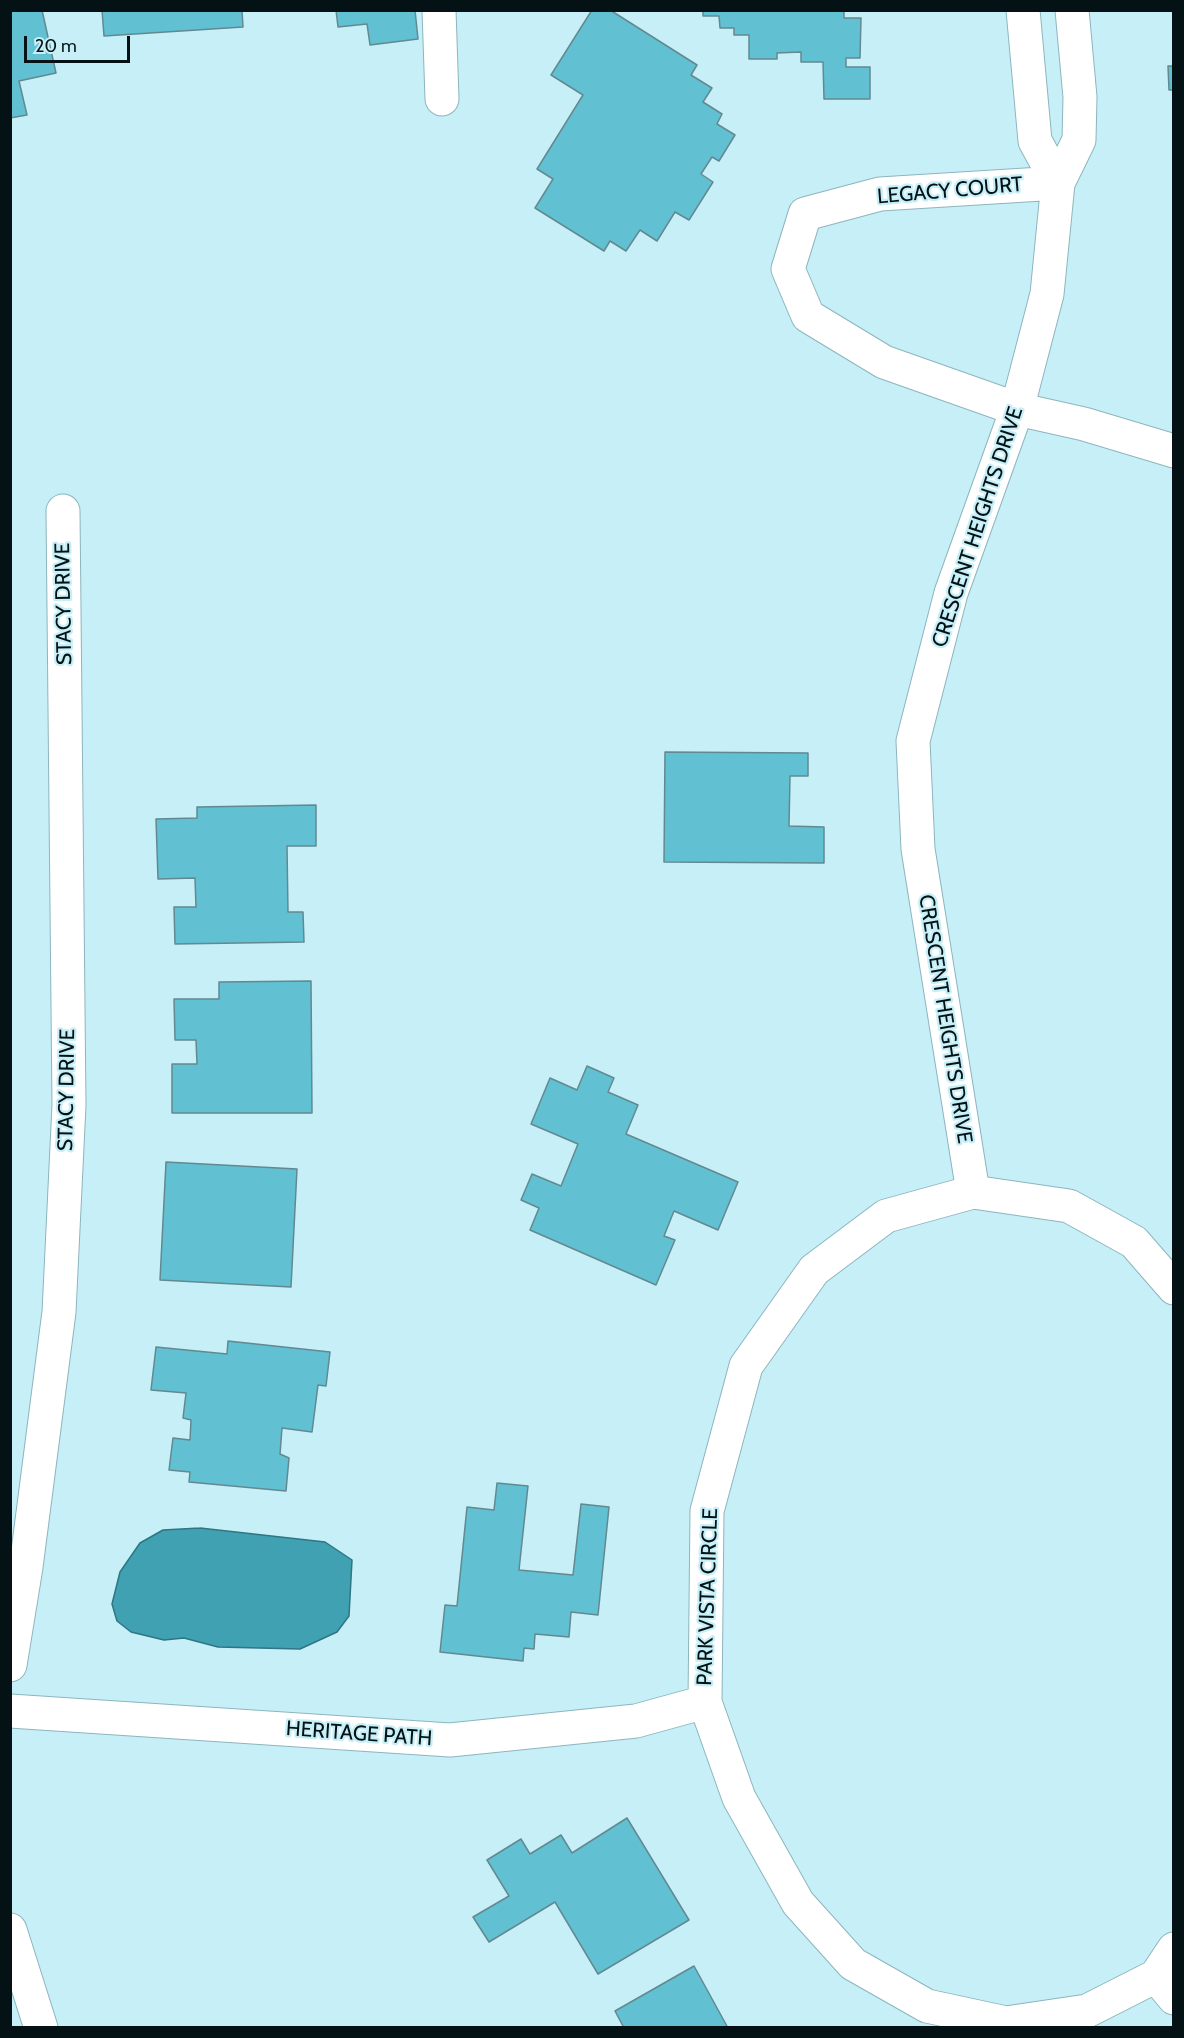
<!DOCTYPE html>
<style>
body{margin:0}
#map{position:relative;width:1184px;height:2038px;overflow:hidden;background:#c6eff7;font-family:Cabin,sans-serif}
canvas{display:block}
.frame{position:absolute;inset:0;border:12px solid #041215;pointer-events:none}
.scale{position:absolute;left:24px;top:36px;width:106px;height:27px;box-sizing:border-box;border:3px solid #041215;border-top:0;padding-left:8px;font-size:18px;line-height:21px;white-space:nowrap;color:#041215;-webkit-text-stroke:4px #c6eff7;paint-order:stroke}
</style>
<div id="map">
<canvas width="1184" height="2038"></canvas>
<div class="frame"></div>
<div class="scale">20 m</div>
</div>
<script>
const ctx = document.querySelector('canvas').getContext('2d');
ctx.lineJoin = 'round';
function paint(path, color) { ctx.fillStyle = color; ctx.fill(path, 'evenodd'); }
const toPath = rows => new Path2D(rows.map(r => 'M' + r).join(''));
function strokePath(path, color, width, dash) { ctx.strokeStyle = color; ctx.lineWidth = width; ctx.lineCap = dash ? 'butt' : 'round'; ctx.setLineDash(dash || []); ctx.stroke(path); }
function drawText(font, color, halo, rows, align = 'center') {
  ctx.font = font + ' Cabin,sans-serif'; ctx.lineWidth = 4.5; ctx.setLineDash([]); ctx.textBaseline = 'middle'; ctx.strokeStyle = halo; ctx.fillStyle = color; for (const [text, x, y, turn = 0] of rows) {
    ctx.save(); ctx.translate(x, y); ctx.rotate((+turn || 0) * Math.PI / 180); ctx.textAlign = isNaN(turn) ? turn : align; if (halo) ctx.strokeText(text, 0, 0); ctx.fillText(text, 0, 0); ctx.restore();
  }
}
const water = toPath([
 [200,1528,325,1542,352,1560,349,1616,337,1632,300,1649,218,1647,184,1638,164,1640,131,1632,117,1621,112,1604,120,1572,140,1543,163,1530,200,1528]
]);
paint(water, '#40a1b2');
strokePath(water, '#2e7683', 1.5);
const building = toPath([
 [10,10,42,10,56,73,19,81,27,115,10,118,10,10],
 [102,10,242,10,243,27,104,36,102,10],
 [336,10,415,10,418,39,370,45,367,24,338,27,336,10],
 [592,10,610,10,697,65,691,75,712,88,703,102,722,114,717,124,735,135,719,161,712,157,701,174,713,182,689,220,675,212,657,241,640,230,626,251,610,241,604,251,535,208,553,179,537,169,583,95,551,75,592,10],
 [703,10,844,10,844,18,861,18,860,58,846,58,846,67,870,67,870,99,824,99,823,62,801,62,801,52,777,53,777,59,749,59,749,35,734,35,734,28,720,28,719,16,703,16,703,10],
 [1168,66,1174,66,1174,90,1169,90,1168,66],
 [665,752,808,753,808,776,790,776,789,826,824,827,824,863,664,862,665,752],
 [316,805,316,846,287,846,288,912,303,912,304,942,175,944,174,907,196,907,195,878,158,879,156,819,197,818,197,807,316,805],
 [311,981,312,1113,172,1113,172,1064,197,1064,196,1040,175,1040,174,999,219,999,219,982,311,981],
 [587,1066,614,1078,608,1092,638,1105,626,1134,738,1182,718,1230,674,1211,664,1236,675,1240,656,1285,530,1230,539,1208,521,1200,532,1174,561,1186,578,1144,531,1124,550,1078,577,1090,587,1066],
 [166,1162,297,1169,291,1287,160,1280,166,1162],
 [228,1341,330,1352,326,1386,318,1385,312,1432,282,1428,280,1454,289,1458,286,1491,189,1482,190,1472,169,1470,173,1438,190,1440,191,1420,183,1418,186,1393,151,1390,156,1347,227,1354,228,1341],
 [497,1483,528,1486,519,1570,573,1575,581,1504,609,1507,598,1615,571,1612,569,1637,535,1634,534,1649,524,1648,523,1661,440,1652,445,1605,457,1606,467,1507,494,1510,497,1483],
 [627,1818,689,1920,598,1974,555,1902,489,1942,473,1917,509,1896,487,1860,521,1839,530,1854,561,1835,572,1853,627,1818],
 [694,1966,728,2028,624,2028,615,2011,694,1966]
]);
paint(building, '#61c0d1');
strokePath(building, '#638990', 1.5);
const minor = toPath([
 [439,10,442,99],
 [1023,10,1035,141,1058,183],
 [1058,183,880,194,805,214,788,269,808,316,884,362,1017,409,1084,424,1174,451],
 [973,1192,918,849,913,741,951,593,1017,409,1047,294,1058,183,1079,140,1080,97,1072,10],
 [1174,1288,1134,1242,1069,1206,973,1192,886,1216,814,1270,746,1366,707,1511,705,1702,739,1798,798,1903,853,1964,927,2006,1006,2023,1087,2011,1156,1976,1174,1949],
 [10,1665,26,1567,59,1312,69,1105,63,511],
 [10,1711,450,1740,636,1721,705,1702],
 [10,1930,41,2028],
 [1156,1976,1174,1998]
]);
strokePath(minor, '#8db5bd', 35);
strokePath(minor, '#fff', 33);
drawText('21px', '#041215', '#c6eff7', [
 ["LEGACY COURT",950,191,-5],
 ["CRESCENT HEIGHTS DRIVE",978,527,-72],
 ["STACY DRIVE",64,604,-91],
 ["CRESCENT HEIGHTS DRIVE",945,1019,81],
 ["STACY DRIVE",67,1090,-89],
 ["PARK VISTA CIRCLE",708,1597,-88],
 ["HERITAGE PATH",359,1734,4]
]);
</script>
